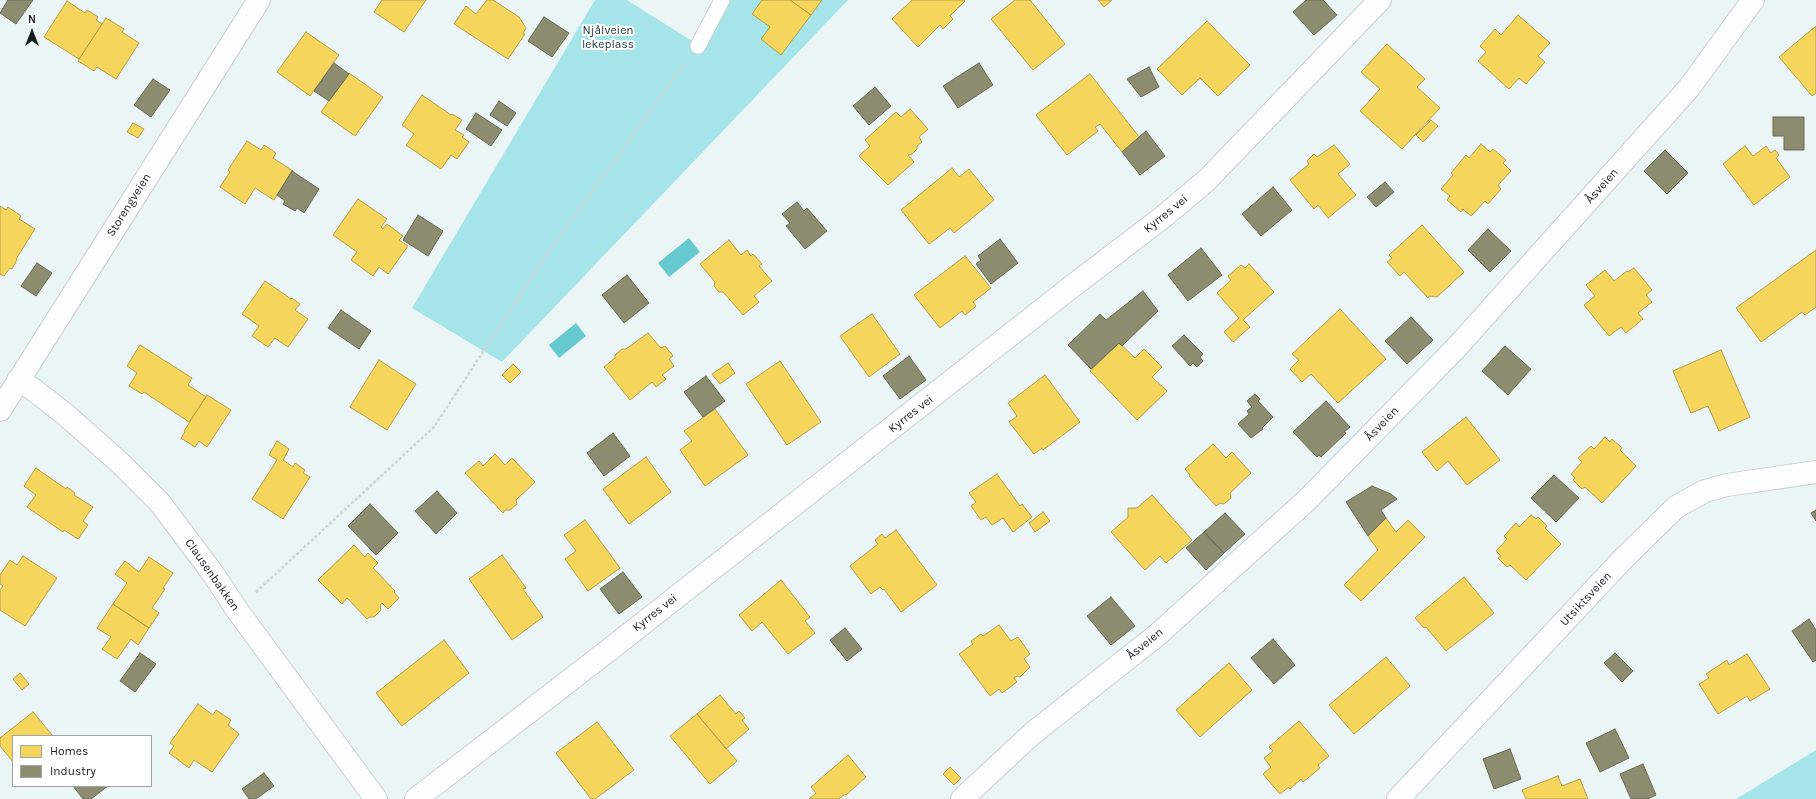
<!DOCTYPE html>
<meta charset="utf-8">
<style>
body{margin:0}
#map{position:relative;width:1816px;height:799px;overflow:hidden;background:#ebf5f6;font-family:Karla,sans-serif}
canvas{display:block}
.legend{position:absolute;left:12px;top:735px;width:140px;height:52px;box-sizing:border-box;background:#fff;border:1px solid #a2a5a5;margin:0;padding:5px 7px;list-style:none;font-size:12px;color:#161d1d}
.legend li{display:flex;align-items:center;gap:8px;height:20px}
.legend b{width:20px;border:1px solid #a2a5a5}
.north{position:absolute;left:12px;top:12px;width:40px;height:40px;-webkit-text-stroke:3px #fff;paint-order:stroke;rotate:0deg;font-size:11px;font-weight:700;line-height:16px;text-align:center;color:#161d1d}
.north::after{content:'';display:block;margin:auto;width:14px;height:18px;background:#161d1d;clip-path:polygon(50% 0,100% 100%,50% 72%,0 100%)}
</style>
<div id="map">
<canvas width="1816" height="799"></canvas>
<ul class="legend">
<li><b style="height:11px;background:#f6d55c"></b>Homes</li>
<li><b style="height:11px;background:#8c8c6e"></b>Industry</li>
</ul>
<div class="north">N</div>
</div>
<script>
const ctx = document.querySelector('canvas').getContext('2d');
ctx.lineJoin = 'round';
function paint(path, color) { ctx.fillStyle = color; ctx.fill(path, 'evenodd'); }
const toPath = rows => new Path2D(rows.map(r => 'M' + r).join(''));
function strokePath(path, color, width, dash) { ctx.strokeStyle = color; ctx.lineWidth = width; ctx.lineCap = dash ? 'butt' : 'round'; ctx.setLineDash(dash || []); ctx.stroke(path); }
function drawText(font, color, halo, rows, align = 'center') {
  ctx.font = font + ' Karla,sans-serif'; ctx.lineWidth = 4; ctx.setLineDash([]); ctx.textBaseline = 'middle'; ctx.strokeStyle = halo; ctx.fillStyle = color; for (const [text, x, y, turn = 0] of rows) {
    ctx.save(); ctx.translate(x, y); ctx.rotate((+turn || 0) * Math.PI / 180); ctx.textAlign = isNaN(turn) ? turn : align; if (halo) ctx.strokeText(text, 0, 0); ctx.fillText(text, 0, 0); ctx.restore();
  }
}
paint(toPath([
 [595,0,627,0,700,46,727,0,848,0,502,362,412,308],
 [1816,750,1816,799,1736,799]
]), '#a5e5ea');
paint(toPath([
 [689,238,700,252,669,277,658,263],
 [576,323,586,336,559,358,549,345]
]), '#66c9d0');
const homes = toPath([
 [382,0,426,0,404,32,374,12,382,0],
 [487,0,493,0,519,17,526,28,523,34,525,34,508,59,454,24,466,6,476,14,487,0],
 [762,0,790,0,811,15,781,55,761,39,770,27,752,14,762,0],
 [790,0,822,0,811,15,790,0],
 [912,0,964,0,965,1,950,16,953,19,943,29,940,25,918,47,892,19,912,0],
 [1015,0,1030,0,1065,44,1033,70,991,19,1015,0],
 [1098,0,1112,0,1104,7,1098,0],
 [67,1,85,13,87,10,98,17,96,20,102,24,79,59,44,37,67,1],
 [1518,15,1550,43,1538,56,1545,62,1526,84,1519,78,1509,89,1478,61,1486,52,1480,46,1495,29,1501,35,1518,15],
 [106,18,124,29,122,32,139,43,116,79,97,67,94,71,78,61,106,18],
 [1207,21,1250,65,1218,96,1200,78,1182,95,1157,69,1207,21],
 [1816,26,1816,93,1812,96,1779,57,1816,26],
 [306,32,339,55,310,96,277,72,306,32],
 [1387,44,1425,79,1417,87,1440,108,1402,149,1360,111,1380,89,1361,72,1387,44],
 [349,73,383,97,355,136,321,112,349,73],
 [1090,74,1140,138,1122,152,1100,124,1095,127,1098,131,1067,155,1036,115,1090,74],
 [422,95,451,115,452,114,462,120,455,130,464,135,462,137,469,142,457,159,451,155,441,169,406,145,414,134,402,125,422,95],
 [910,109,928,129,919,137,922,142,917,146,917,149,912,154,908,155,914,162,888,185,859,156,870,146,865,140,896,112,901,117,910,109],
 [1431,120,1438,126,1423,142,1416,135,1431,120],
 [133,123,144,129,138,138,127,132,133,123],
 [247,141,261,150,264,145,276,153,273,158,293,171,274,200,255,188,245,204,220,187,230,172,228,170,247,141],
 [1481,144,1490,152,1493,149,1506,160,1503,163,1511,171,1498,185,1501,189,1488,204,1485,201,1471,216,1463,209,1461,212,1447,200,1450,196,1441,189,1453,175,1451,173,1466,155,1469,158,1481,144],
 [1334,145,1350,164,1338,174,1356,195,1328,218,1318,205,1314,209,1290,180,1309,164,1307,161,1314,154,1317,157,1334,145],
 [1745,146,1753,156,1766,146,1771,153,1775,150,1779,155,1776,158,1790,177,1754,205,1723,164,1745,146],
 [952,168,959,177,969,169,994,200,954,233,950,228,929,244,901,210,952,168],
 [358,199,387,219,381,227,383,229,387,224,403,236,399,240,408,246,388,274,379,267,373,276,351,260,357,252,333,235,358,199],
 [0,206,6,210,8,207,21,216,19,219,35,229,16,259,17,260,12,269,10,268,4,276,0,274,0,206],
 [1422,225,1464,272,1437,297,1429,296,1428,298,1404,272,1400,276,1387,262,1392,258,1389,255,1422,225],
 [729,240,741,255,747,250,751,256,753,254,762,264,759,266,772,281,754,296,759,302,743,315,723,292,719,292,714,286,715,282,700,264,729,240],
 [1816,250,1816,307,1805,315,1802,312,1761,342,1736,308,1816,250],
 [965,256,991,288,973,302,976,306,965,315,962,311,940,328,914,295,965,256],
 [1249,264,1274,292,1243,320,1250,327,1233,342,1224,332,1239,318,1217,293,1231,280,1228,276,1241,265,1245,268,1249,264],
 [1634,268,1652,290,1646,295,1652,302,1638,313,1643,319,1626,333,1621,327,1609,336,1584,305,1595,296,1586,285,1605,270,1614,281,1627,271,1628,272,1634,268],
 [265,281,291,299,292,298,300,304,295,310,308,319,288,347,275,338,268,347,252,336,259,326,242,314,265,281],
 [1340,309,1386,359,1338,403,1311,374,1302,382,1290,369,1299,360,1292,354,1340,309],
 [872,314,900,354,869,377,840,336,872,314],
 [648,333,661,348,665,346,673,356,669,359,674,366,662,375,666,379,656,387,652,382,630,400,604,367,615,358,615,355,622,349,626,349,648,333],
 [1119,343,1135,358,1144,349,1162,367,1152,377,1167,391,1137,420,1090,371,1119,343],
 [140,345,192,378,188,385,206,397,189,422,144,392,142,394,129,386,137,373,127,366,140,345],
 [1721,350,1750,417,1719,431,1708,406,1691,413,1673,371,1721,350],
 [379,360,416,384,387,430,350,407,379,360],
 [780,361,821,422,787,445,746,384,780,361],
 [728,363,735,373,720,384,712,374,728,363],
 [513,364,521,372,510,383,502,375,513,364],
 [1045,375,1080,422,1043,450,1042,448,1034,454,1009,422,1017,416,1008,403,1045,375],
 [207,395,231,410,207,447,199,441,195,447,181,438,185,432,184,431,207,395],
 [715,409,748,455,705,486,680,450,692,441,684,431,715,409],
 [1466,417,1500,460,1467,485,1448,461,1437,471,1422,452,1466,417],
 [1605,437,1610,442,1612,439,1622,448,1620,450,1636,466,1602,503,1585,487,1582,489,1573,480,1575,478,1571,474,1582,462,1578,458,1591,446,1594,449,1605,437],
 [277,441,289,449,283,460,293,467,295,463,305,470,303,473,310,477,283,519,252,499,277,460,269,455,277,441],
 [1213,444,1226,458,1232,452,1251,473,1230,493,1231,498,1224,504,1220,503,1216,506,1189,476,1190,475,1185,469,1213,444],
 [495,454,505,465,512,458,535,482,516,500,517,504,510,510,505,510,503,513,465,473,479,461,483,466,495,454],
 [646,457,671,492,629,524,603,489,646,457],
 [36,468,66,489,67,487,75,493,74,495,93,507,83,521,88,525,78,539,64,530,63,532,27,507,36,495,24,486,36,468],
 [997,474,1020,506,1022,504,1032,517,1013,532,1003,518,992,525,986,517,981,520,971,506,976,502,969,493,997,474],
 [1152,495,1192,540,1166,563,1160,556,1145,570,1111,532,1128,517,1128,508,1137,508,1152,495],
 [1043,512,1050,521,1035,532,1029,523,1043,512],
 [1531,515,1536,519,1538,517,1547,526,1545,528,1561,544,1526,580,1510,565,1507,567,1498,558,1501,556,1496,551,1507,539,1504,536,1516,523,1519,527,1531,515],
 [1386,518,1396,532,1408,520,1425,537,1361,601,1344,585,1378,550,1368,536,1386,518],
 [585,520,620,568,588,591,565,559,576,551,564,535,585,520],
 [896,530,937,585,901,612,884,589,883,590,880,587,871,594,850,566,878,544,875,540,882,534,885,538,896,530],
 [354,545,365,557,368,553,378,563,373,568,395,591,394,592,399,598,388,609,382,603,380,606,381,610,374,617,370,617,367,619,347,598,342,604,318,580,354,545],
 [502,555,526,588,523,589,543,617,512,640,469,579,502,555],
 [23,556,57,578,25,626,0,610,0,590,3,586,0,584,0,575,10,560,17,565,23,556],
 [149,557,173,573,163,588,165,589,152,608,159,613,149,628,113,604,127,583,115,574,125,561,139,572,149,557],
 [1464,577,1494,613,1446,651,1426,627,1424,628,1415,618,1464,577],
 [781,580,810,617,805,621,815,633,788,654,762,622,752,631,739,615,781,580],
 [113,604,149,628,138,645,131,639,117,659,102,649,111,637,97,628,113,604],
 [999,625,1011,641,1018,637,1030,654,1024,659,1030,667,1020,677,1017,676,1014,678,1017,682,1002,693,999,689,990,696,959,654,973,644,971,641,981,634,983,636,999,625],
 [444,640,469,673,402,726,376,693,444,640],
 [1747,654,1770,689,1750,701,1747,696,1718,714,1699,684,1709,678,1706,674,1727,660,1729,665,1747,654],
 [1386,657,1410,686,1354,734,1329,705,1386,657],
 [1229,663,1252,690,1200,737,1176,710,1229,663],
 [20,673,29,684,22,690,13,679,20,673],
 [720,695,736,714,739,711,745,718,742,720,749,729,726,749,697,714,720,695],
 [198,704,213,715,216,710,231,720,228,725,239,734,212,772,194,760,189,768,169,753,174,746,170,743,198,704],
 [33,712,53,736,13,736,13,762,0,746,0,738,33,712],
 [697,714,737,761,710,784,670,736,697,714],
 [1299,721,1329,756,1318,765,1320,768,1303,782,1301,779,1290,789,1289,787,1280,794,1263,774,1271,767,1264,758,1273,751,1269,747,1299,721],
 [597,722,634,770,595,799,591,799,556,753,597,722],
 [848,755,866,777,846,795,845,794,839,799,809,799,816,793,811,787,848,755],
 [950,767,961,778,954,785,943,774,950,767],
 [1558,776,1562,786,1580,779,1588,799,1526,799,1522,790,1558,776]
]);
paint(homes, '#f6d55c');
strokePath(homes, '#b39e49', 1);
const industry = toPath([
 [8,0,33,0,16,24,0,13,8,0],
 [1306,0,1323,0,1337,15,1314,35,1293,12,1306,0],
 [544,17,569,33,552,57,528,41,544,17],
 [334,63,349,74,329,101,314,91,334,63],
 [979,63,993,85,958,108,943,86,979,63],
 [1149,67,1159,87,1141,97,1127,79,1149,67],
 [153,79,170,90,151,117,134,105,153,79],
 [875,87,891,106,869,125,853,106,875,87],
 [499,101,516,113,507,126,490,115,499,101],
 [476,113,502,130,491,146,466,129,476,113],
 [1773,117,1804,117,1804,150,1784,150,1784,136,1773,136,1773,117],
 [1146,131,1165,156,1140,175,1122,152,1146,131],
 [1665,150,1688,173,1667,194,1644,171,1665,150],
 [292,171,319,189,304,213,297,208,295,211,283,204,285,201,277,195,292,171],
 [1385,182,1394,192,1376,207,1367,197,1385,182],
 [1273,187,1292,210,1261,236,1242,214,1273,187],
 [797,202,804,211,807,208,827,231,805,249,786,226,790,223,782,214,797,202],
 [418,215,443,231,428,256,403,240,418,215],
 [1488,229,1511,251,1490,272,1468,250,1488,229],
 [1000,239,1018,263,991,284,976,264,981,260,978,256,1000,239],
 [1201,248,1222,275,1188,301,1168,275,1201,248],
 [37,263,52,273,36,296,21,286,37,263],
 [627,275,649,303,624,323,602,295,627,275],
 [1143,291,1158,311,1122,346,1119,343,1091,369,1068,345,1100,314,1106,320,1143,291],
 [341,310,371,331,359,349,328,328,341,310],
 [1411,317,1433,340,1407,364,1385,341,1411,317],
 [1184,335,1203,354,1200,357,1203,361,1197,367,1193,363,1190,366,1172,346,1184,335],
 [1505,346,1531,369,1508,395,1482,371,1505,346],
 [909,356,926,380,900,399,883,376,909,356],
 [706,376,725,401,703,417,684,392,706,376],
 [1255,394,1260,399,1258,401,1273,417,1262,428,1263,429,1251,438,1238,424,1249,414,1247,411,1252,407,1247,401,1255,394],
 [1326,401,1350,427,1344,432,1346,433,1321,457,1319,455,1317,457,1293,432,1326,401],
 [613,433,630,456,604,476,587,453,613,433],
 [1554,475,1579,498,1556,522,1531,498,1554,475],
 [1372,486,1391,494,1397,499,1381,510,1386,518,1368,536,1346,502,1372,486],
 [437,491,457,513,436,534,415,511,437,491],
 [370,504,398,533,376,555,348,526,370,504],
 [1816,510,1816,521,1811,513,1816,510],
 [1225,513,1245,534,1224,553,1204,532,1225,513],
 [1204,532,1224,553,1206,570,1186,548,1204,532],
 [623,572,642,597,619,614,600,589,623,572],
 [1111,597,1135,626,1111,645,1087,616,1111,597],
 [1809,619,1816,630,1816,660,1813,662,1792,631,1809,619],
 [845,628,862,649,847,661,830,640,845,628],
 [1273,639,1295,665,1274,684,1251,658,1273,639],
 [140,653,156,664,135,692,120,681,140,653],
 [1615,653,1633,671,1622,682,1604,663,1615,653],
 [1615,729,1629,758,1600,772,1586,743,1615,729],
 [1510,749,1521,779,1494,789,1483,759,1510,749],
 [1643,764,1656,795,1648,799,1631,799,1620,774,1643,764],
 [264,773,274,786,256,799,249,799,242,789,264,773],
 [73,786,108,786,91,799,83,799,73,786]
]);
paint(industry, '#8c8c6e');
strokePath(industry, '#696b56', 1);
const lane = toPath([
 [698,46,722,0]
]);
const street = toPath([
 [18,380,34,390,66,415,119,462,160,503,214,575,237,610,376,799],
 [416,799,609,650,1070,288,1163,217,1207,180,1380,0],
 [962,799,1033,733,1156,636,1306,501,1456,348,1689,88,1753,0],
 [1398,799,1623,559,1676,507,1705,491,1727,485,1816,472]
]);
const secondary = toPath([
 [0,410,259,0]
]);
strokePath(lane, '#c8d0d1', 17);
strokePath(street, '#c8d0d1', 24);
strokePath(secondary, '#c8d0d1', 24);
strokePath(toPath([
 [256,592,434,427,544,258,685,63]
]), '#d0d3d3', 2.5, [3, 2]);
strokePath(lane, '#fcfefe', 15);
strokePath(street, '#fcfefe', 22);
strokePath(secondary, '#fcfefe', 22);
drawText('12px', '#1c3334', '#fff', [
 ["Njålveien",608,31],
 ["lekeplass",608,45]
]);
drawText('12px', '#161d1d', '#fff', [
 ["Åsveien",1602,186,-48],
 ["Storengveien",129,205,-58],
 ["Kyrres vei",1166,214,-39],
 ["Kyrres vei",911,414,-38],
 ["Åsveien",1382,424,-46],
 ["Clausenbakken",212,575,55],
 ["Utsiktsveien",1586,599,-47],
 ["Kyrres vei",655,613,-38],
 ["Åsveien",1145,644,-39]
]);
</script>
